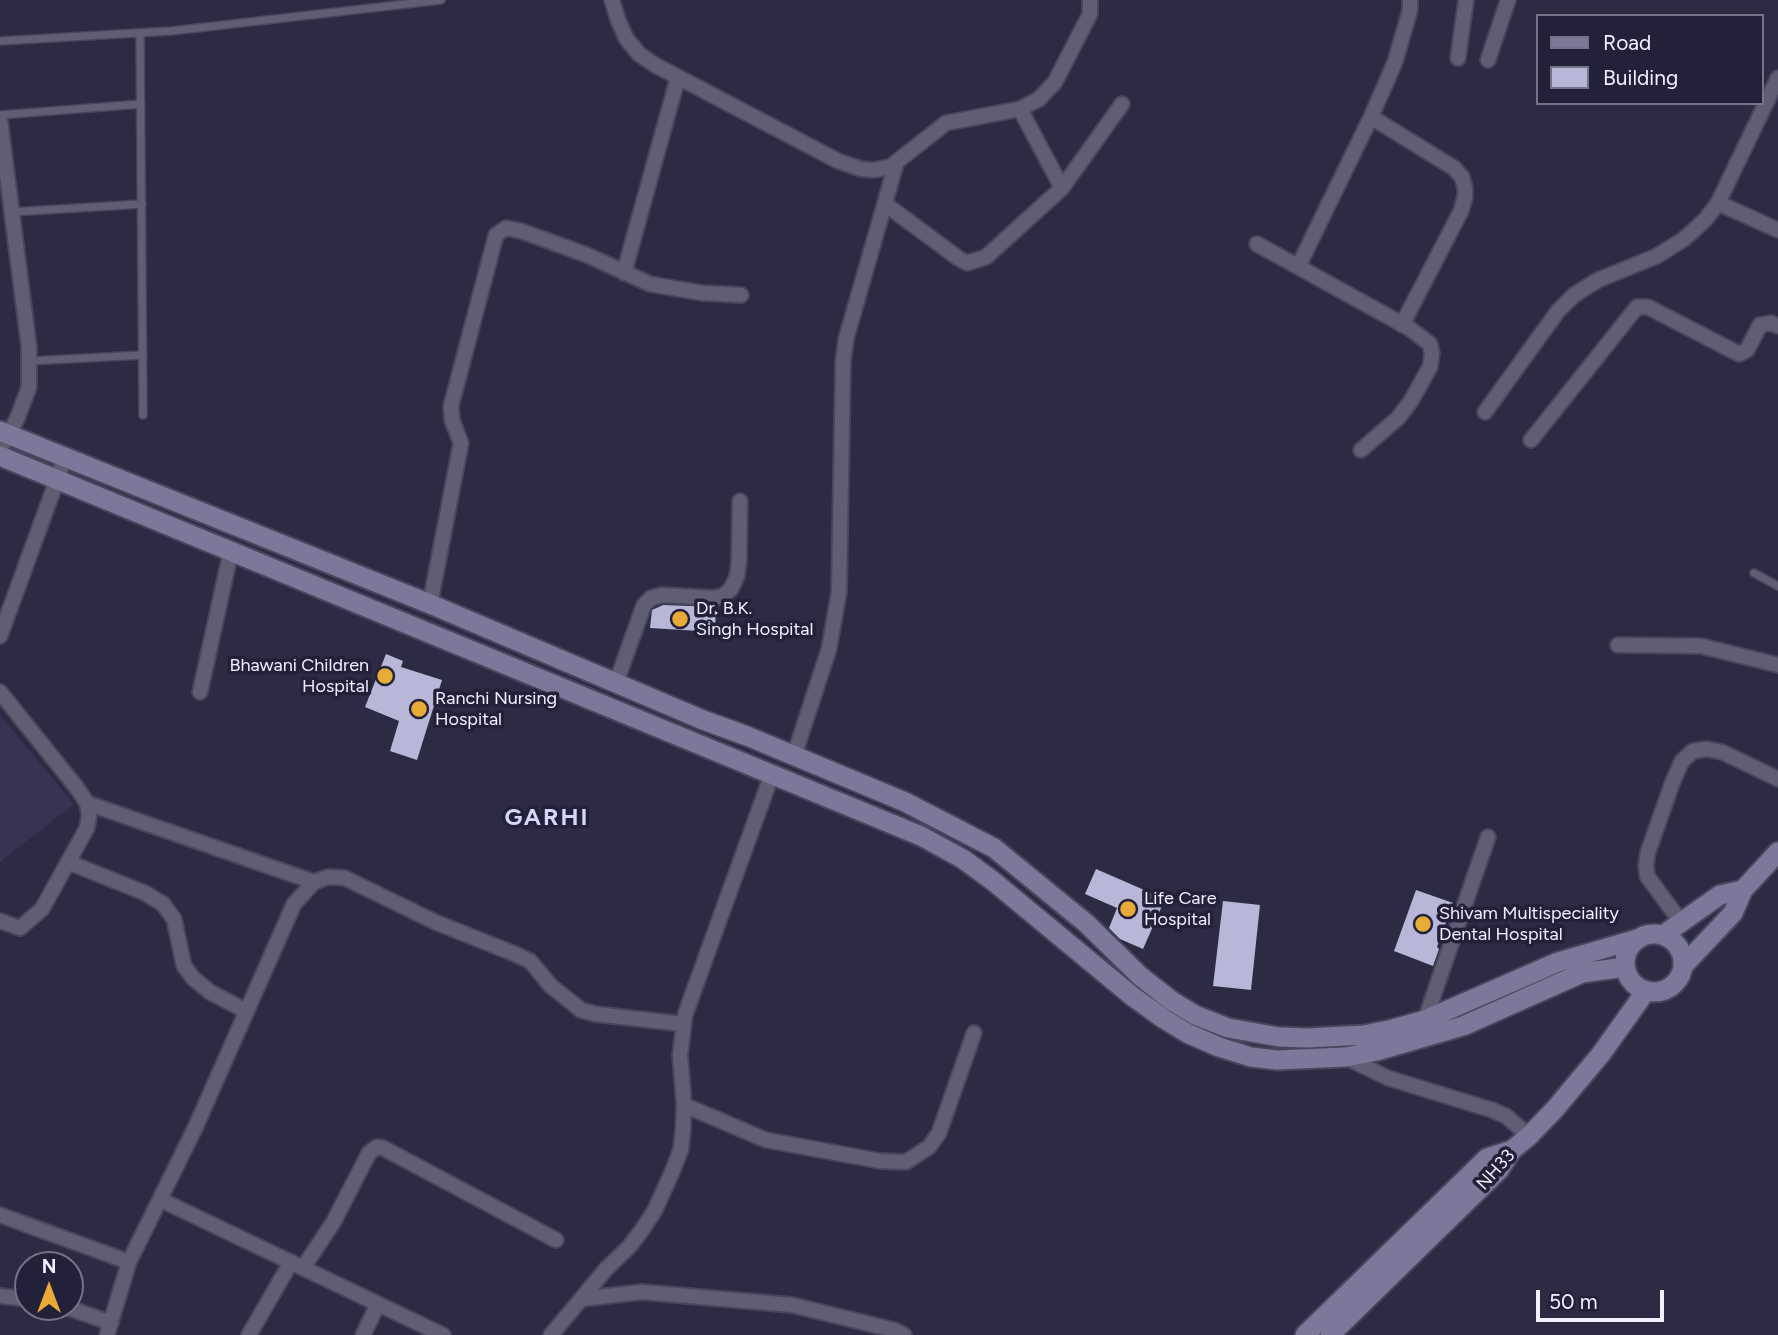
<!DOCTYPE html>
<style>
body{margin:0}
#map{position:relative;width:1778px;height:1335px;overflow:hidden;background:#2d2a44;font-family:Figtree,sans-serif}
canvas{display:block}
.legend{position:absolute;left:1536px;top:14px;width:228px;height:91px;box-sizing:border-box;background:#232039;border:2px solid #757388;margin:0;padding:9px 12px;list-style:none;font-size:21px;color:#f1f0fe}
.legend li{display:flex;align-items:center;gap:14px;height:35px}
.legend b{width:35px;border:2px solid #757388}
.north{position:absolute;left:14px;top:1251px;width:70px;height:70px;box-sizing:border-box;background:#232039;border:2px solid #757388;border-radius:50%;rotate:0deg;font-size:19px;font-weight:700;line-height:28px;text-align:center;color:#f1f0fe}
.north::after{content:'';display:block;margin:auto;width:24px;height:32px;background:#e9ab38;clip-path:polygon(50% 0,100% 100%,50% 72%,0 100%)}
.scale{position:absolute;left:1536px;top:1290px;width:128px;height:32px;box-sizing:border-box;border:4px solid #f1f0fe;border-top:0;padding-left:9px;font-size:21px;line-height:24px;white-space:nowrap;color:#f1f0fe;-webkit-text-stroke:5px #232039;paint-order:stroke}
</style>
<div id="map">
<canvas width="1778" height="1335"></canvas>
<ul class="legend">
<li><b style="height:9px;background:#7b7899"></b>Road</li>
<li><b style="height:19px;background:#b9b7d7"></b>Building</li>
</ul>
<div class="north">N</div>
<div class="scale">50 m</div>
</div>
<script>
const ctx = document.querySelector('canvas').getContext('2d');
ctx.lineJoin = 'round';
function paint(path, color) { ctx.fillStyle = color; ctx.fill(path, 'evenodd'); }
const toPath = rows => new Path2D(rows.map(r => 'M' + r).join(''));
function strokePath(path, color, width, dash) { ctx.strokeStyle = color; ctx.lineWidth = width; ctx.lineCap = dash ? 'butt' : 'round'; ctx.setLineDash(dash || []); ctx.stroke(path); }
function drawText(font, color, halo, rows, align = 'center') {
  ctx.font = font + ' Figtree,sans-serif'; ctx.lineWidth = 7; ctx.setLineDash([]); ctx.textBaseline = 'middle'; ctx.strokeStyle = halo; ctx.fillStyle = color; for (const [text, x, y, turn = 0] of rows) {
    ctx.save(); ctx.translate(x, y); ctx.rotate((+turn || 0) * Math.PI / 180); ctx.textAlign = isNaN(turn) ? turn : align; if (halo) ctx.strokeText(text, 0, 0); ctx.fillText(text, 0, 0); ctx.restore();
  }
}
paint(toPath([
 [0,715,74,804,0,862]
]), '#373352');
paint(toPath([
 [663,605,716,607,715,632,650,628,652,610],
 [386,654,403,661,401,667,442,680,417,760,390,751,399,721,365,707],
 [1096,869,1165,899,1143,949,1120,939,1109,928,1117,908,1085,894],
 [1416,890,1453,903,1437,947,1439,949,1433,966,1394,951],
 [1223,901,1260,905,1251,990,1213,986]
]), '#b9b7d7');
const service = toPath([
 [140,33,143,415],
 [0,41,171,31,441,0],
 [0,115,141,104],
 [12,212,142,204],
 [29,361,143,355],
 [1754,573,1778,586]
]);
const minor = toPath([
 [612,0,618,20,626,38,639,54,655,65,838,161,861,169,874,170,890,167,946,123,1020,109,1039,99,1055,82,1090,14,1090,0],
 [1458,58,1466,0],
 [1488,60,1508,0],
 [1371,117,1454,168,1462,177,1465,188,1465,197,1461,211,1402,325],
 [0,120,29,347,29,387,17,419,0,449],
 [1062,188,1122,104],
 [1718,203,1778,230],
 [885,204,958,258,967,263,986,257,1062,188,1020,109],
 [1257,244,1409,328,1430,344,1432,354,1430,367,1411,401,1398,418,1361,450],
 [1298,267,1371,117,1395,62,1410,10,1410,0],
 [624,273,678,77],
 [1485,412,1558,311,1574,295,1598,280,1657,256,1684,239,1705,220,1718,203,1778,78],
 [1531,440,1637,307,1648,307,1739,354,1747,350,1760,325,1771,323,1778,326],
 [430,604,461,443,452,420,451,406,496,235,506,228,521,231,587,255,650,284,702,293,741,295],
 [0,636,65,458],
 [1618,645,1701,646,1778,665],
 [616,683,640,616,644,605,651,598,662,595,713,598,723,596,731,589,737,576,739,561,740,501],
 [0,692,77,788,87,803,89,816,87,828,42,909,20,928,0,921],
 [200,692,231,551],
 [794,756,829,649,839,592,843,362,846,339,896,164],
 [87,803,314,882],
 [68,862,145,893,163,904,174,919,184,966,193,978,210,992,246,1011],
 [1681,922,1647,876,1646,865,1648,852,1673,781,1682,761,1693,751,1707,749,1722,752,1778,779],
 [1425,1020,1488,837],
 [1345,1057,1388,1078,1492,1110,1506,1116,1529,1136],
 [684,1105,766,1140,880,1161,906,1162,929,1147,939,1133,974,1033],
 [161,1200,443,1335],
 [0,1215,129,1262],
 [303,1268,334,1221,369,1153,377,1147,383,1148,556,1240],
 [0,1296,28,1299],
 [581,1299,642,1292,792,1305,894,1330,904,1335],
 [66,1307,111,1323],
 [107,1335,129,1262,196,1126,294,904,314,882,328,877,345,878,435,922,515,954,530,961,551,986,581,1010,595,1014,683,1024],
 [249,1335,291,1262],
 [363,1335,378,1304],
 [551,1335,607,1268,629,1247,642,1230,655,1210,673,1170,681,1149,683,1129,684,1105,680,1055,685,1015,772,774]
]);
const secondary = toPath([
 [0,431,430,604,703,720,747,736,905,802,994,848,1087,924,1140,976,1172,1001,1195,1015,1228,1028,1279,1037,1307,1038,1364,1035,1393,1029,1425,1020,1558,962,1637,939],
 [0,456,921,836,963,859,993,881,1132,996,1164,1019,1187,1033,1219,1047,1251,1057,1277,1060,1345,1057,1377,1051,1463,1026,1582,973,1625,967],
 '1625 963a29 29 0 1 1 58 0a29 29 0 1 1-58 0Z',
 [1663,935,1720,895,1743,890],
 [1684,965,1733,913,1743,890,1778,852],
 [1305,1335,1487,1158,1512,1150],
 [1330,1335,1499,1170,1512,1150,1529,1136,1555,1109,1601,1054,1646,991]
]);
strokePath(service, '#48465e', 10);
strokePath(minor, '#48465e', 18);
strokePath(secondary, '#48465e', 23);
strokePath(service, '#5f5e72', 7);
strokePath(minor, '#5f5e72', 14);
strokePath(secondary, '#7b7899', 19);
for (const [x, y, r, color] of [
 [680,619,9,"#e9ab38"],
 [385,676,9,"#e9ab38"],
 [419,709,9,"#e9ab38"],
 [1128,909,9,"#e9ab38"],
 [1423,924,9,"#e9ab38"]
]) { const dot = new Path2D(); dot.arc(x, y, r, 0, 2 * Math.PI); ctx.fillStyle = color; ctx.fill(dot); strokePath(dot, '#232039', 2.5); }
drawText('18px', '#f1f0fe', '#232039', [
 ["Dr. B.K.",696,609],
 ["Singh Hospital",696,630],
 ["Bhawani Children",369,666,"right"],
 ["Hospital",369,687,"right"],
 ["Ranchi Nursing",435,699],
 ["Hospital",435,720],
 ["Life Care",1144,899],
 ["Hospital",1144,920],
 ["Shivam Multispeciality",1439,914],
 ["Dental Hospital",1439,935]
], 'left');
drawText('18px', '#f1f0fe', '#232039', [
 ["NH33",1496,1170,-48]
]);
ctx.letterSpacing = '2px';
drawText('bold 24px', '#d8d6f8', '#232039', [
 ["GARHI",547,818]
]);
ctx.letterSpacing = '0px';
</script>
